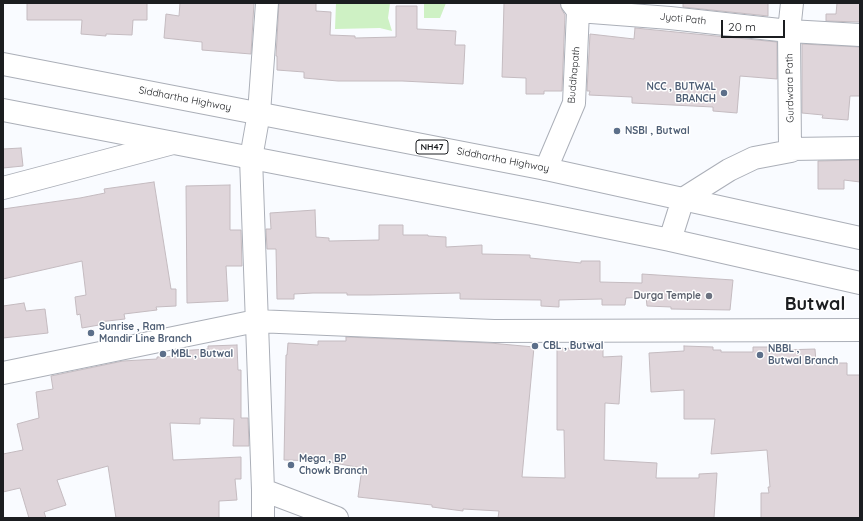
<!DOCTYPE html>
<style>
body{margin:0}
#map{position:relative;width:863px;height:521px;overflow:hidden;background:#f9fbff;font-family:Quicksand,sans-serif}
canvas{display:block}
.frame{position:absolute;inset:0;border:4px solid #1b1d20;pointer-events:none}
.scale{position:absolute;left:721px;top:20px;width:64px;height:18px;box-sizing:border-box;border:2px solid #1b1d20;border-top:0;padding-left:5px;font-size:12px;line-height:14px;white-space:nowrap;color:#1b1d20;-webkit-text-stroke:3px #fff;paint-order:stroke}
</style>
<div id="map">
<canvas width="863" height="521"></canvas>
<div class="frame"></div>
<div class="scale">20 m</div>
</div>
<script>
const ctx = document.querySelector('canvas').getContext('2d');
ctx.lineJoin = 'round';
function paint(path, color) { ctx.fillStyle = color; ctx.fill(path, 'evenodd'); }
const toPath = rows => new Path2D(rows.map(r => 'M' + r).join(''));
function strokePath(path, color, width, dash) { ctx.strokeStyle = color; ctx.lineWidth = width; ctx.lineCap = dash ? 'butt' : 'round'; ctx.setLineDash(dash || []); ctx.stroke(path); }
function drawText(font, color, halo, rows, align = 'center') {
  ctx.font = font + ' Quicksand,sans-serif'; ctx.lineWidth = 3; ctx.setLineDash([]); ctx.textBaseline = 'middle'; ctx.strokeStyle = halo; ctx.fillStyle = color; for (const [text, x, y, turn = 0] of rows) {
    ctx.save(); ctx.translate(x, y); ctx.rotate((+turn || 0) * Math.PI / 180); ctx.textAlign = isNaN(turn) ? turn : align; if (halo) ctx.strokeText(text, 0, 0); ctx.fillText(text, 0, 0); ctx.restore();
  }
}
paint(toPath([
 [336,3,390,3,388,18,392,31,380,28,335,29],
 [424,3,446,3,440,18,424,18]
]), '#cef1c4');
const building = toPath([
 [27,3,147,3,147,20,133,20,132,35,106,34,106,36,81,34,82,20,27,20,27,3],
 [180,3,254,3,251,54,202,50,202,42,164,38,166,14,179,16,180,3],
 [279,3,316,3,316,11,331,12,330,35,355,36,355,38,396,37,396,6,417,6,417,29,456,31,455,45,465,45,463,84,402,81,338,81,304,78,304,72,277,70,277,56,276,56,279,3],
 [504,3,560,3,562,10,565,15,562,91,544,91,544,94,526,94,526,78,502,77,504,3],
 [683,3,768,3,768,16,683,7,683,3],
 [837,3,860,3,860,22,826,21,826,14,836,14,837,3],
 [635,28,777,42,777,79,740,76,737,113,713,111,713,107,632,103,632,97,589,95,590,91,587,91,590,34,634,39,635,28],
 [802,44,860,47,860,96,850,96,848,120,822,118,823,115,802,113,802,44],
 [21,148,23,166,3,168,3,149,21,148],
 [860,160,860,182,844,180,844,189,818,189,818,161,860,160],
 [154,182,171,289,176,289,176,306,156,307,157,310,124,314,125,319,99,322,99,325,82,328,80,314,77,315,75,297,86,295,82,261,3,279,3,209,80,198,105,193,104,189,154,182],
 [230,185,230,230,241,230,242,266,226,266,228,301,187,303,186,186,230,185],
 [315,210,316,237,329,238,329,241,379,240,379,225,403,225,403,235,428,235,428,236,446,237,446,247,482,245,482,254,530,255,530,258,581,263,581,261,600,261,600,282,642,283,642,274,733,280,730,310,671,309,671,307,647,306,646,297,626,298,625,305,602,305,602,299,559,300,559,307,541,306,541,300,460,299,460,293,370,295,347,295,347,293,313,293,294,294,294,299,277,299,276,249,267,249,266,229,271,229,270,213,315,210],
 [24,303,26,311,45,309,48,333,3,338,3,306,24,303],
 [346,337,490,343,534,347,522,477,565,478,564,430,557,430,557,348,603,349,603,357,622,356,619,404,605,403,604,460,657,463,656,478,699,478,699,474,717,473,714,518,498,518,499,511,463,509,463,511,432,507,432,505,358,497,362,468,323,461,284,460,286,355,287,355,288,343,318,345,318,341,346,341,346,337],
 [237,345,238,370,241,370,241,418,248,418,249,446,233,446,234,419,200,418,200,424,170,423,173,460,241,457,241,479,235,479,237,500,219,501,219,518,116,518,108,466,57,480,66,505,44,512,46,518,29,518,20,488,3,492,3,454,23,450,17,424,39,418,36,392,53,389,51,376,123,361,157,359,157,357,177,356,177,351,208,349,208,346,237,345],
 [684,346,713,347,713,350,721,350,721,352,753,352,753,347,783,347,783,350,815,349,816,363,847,363,847,375,860,375,860,518,761,518,761,493,769,493,768,487,770,487,767,450,711,454,715,419,684,419,684,390,651,392,649,353,684,351,684,346]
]);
paint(building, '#dfd5da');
strokePath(building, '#c4bbc0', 1);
const minor = toPath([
 [578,11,670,18,789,31,860,35],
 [790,149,789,31,792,3],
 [546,169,574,103,578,11,572,3],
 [3,188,173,143],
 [683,199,729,170,754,158,791,151,790,149,860,148],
 [3,373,256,321,494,331,860,330],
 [263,490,337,518],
 [263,518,263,490,251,158,259,113,267,3]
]);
const highway = toPath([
 [3,64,546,169,860,238],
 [3,110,542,214,670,240,860,283],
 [670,240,683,199]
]);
strokePath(minor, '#abafb8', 24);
strokePath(highway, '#abafb8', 24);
strokePath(minor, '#fff', 22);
strokePath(highway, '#fff', 22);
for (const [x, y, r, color] of [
 [724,93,4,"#5c6f8a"],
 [617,131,4,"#5c6f8a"],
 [709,296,4,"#6b7280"],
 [91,333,4,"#5c6f8a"],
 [535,346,4,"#5c6f8a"],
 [163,354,4,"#5c6f8a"],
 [760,355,4,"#5c6f8a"],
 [291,465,4,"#5c6f8a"]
]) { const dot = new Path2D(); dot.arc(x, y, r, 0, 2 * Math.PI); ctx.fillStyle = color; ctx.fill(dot); strokePath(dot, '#fff', 1.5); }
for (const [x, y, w] of [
 [432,147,32]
]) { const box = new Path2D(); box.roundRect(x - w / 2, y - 7, w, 14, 3); ctx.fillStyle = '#fff'; ctx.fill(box); strokePath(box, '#1b1d20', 1); }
drawText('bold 9px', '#1b1d20', null, [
 ["NH47",432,147]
]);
drawText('10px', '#1b1d20', '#fff', [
 ["Jyoti Path",683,19,6],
 ["Buddhapath",574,75,-85],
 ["Gurdwara Path",790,88,-91],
 ["Siddhartha Highway",185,99,11],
 ["Siddhartha Highway",503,160,11]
]);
drawText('bold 10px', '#4e5e75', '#fff', [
 ["NCC , BUTWAL",716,87,"right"],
 ["BRANCH",716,99,"right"],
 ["NSBI , Butwal",625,131],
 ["Sunrise , Ram",99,327],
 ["Mandir Line Branch",99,339],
 ["CBL , Butwal",543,346],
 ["NBBL ,",768,349],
 ["Butwal Branch",768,361],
 ["MBL , Butwal",171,354],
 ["Mega , BP",299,459],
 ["Chowk Branch",299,471]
], 'left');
drawText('bold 10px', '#5b616d', '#fff', [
 ["Durga Temple",701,296]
], 'right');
drawText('bold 18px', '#1b1d20', '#fff', [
 ["Butwal",815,305]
]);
</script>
